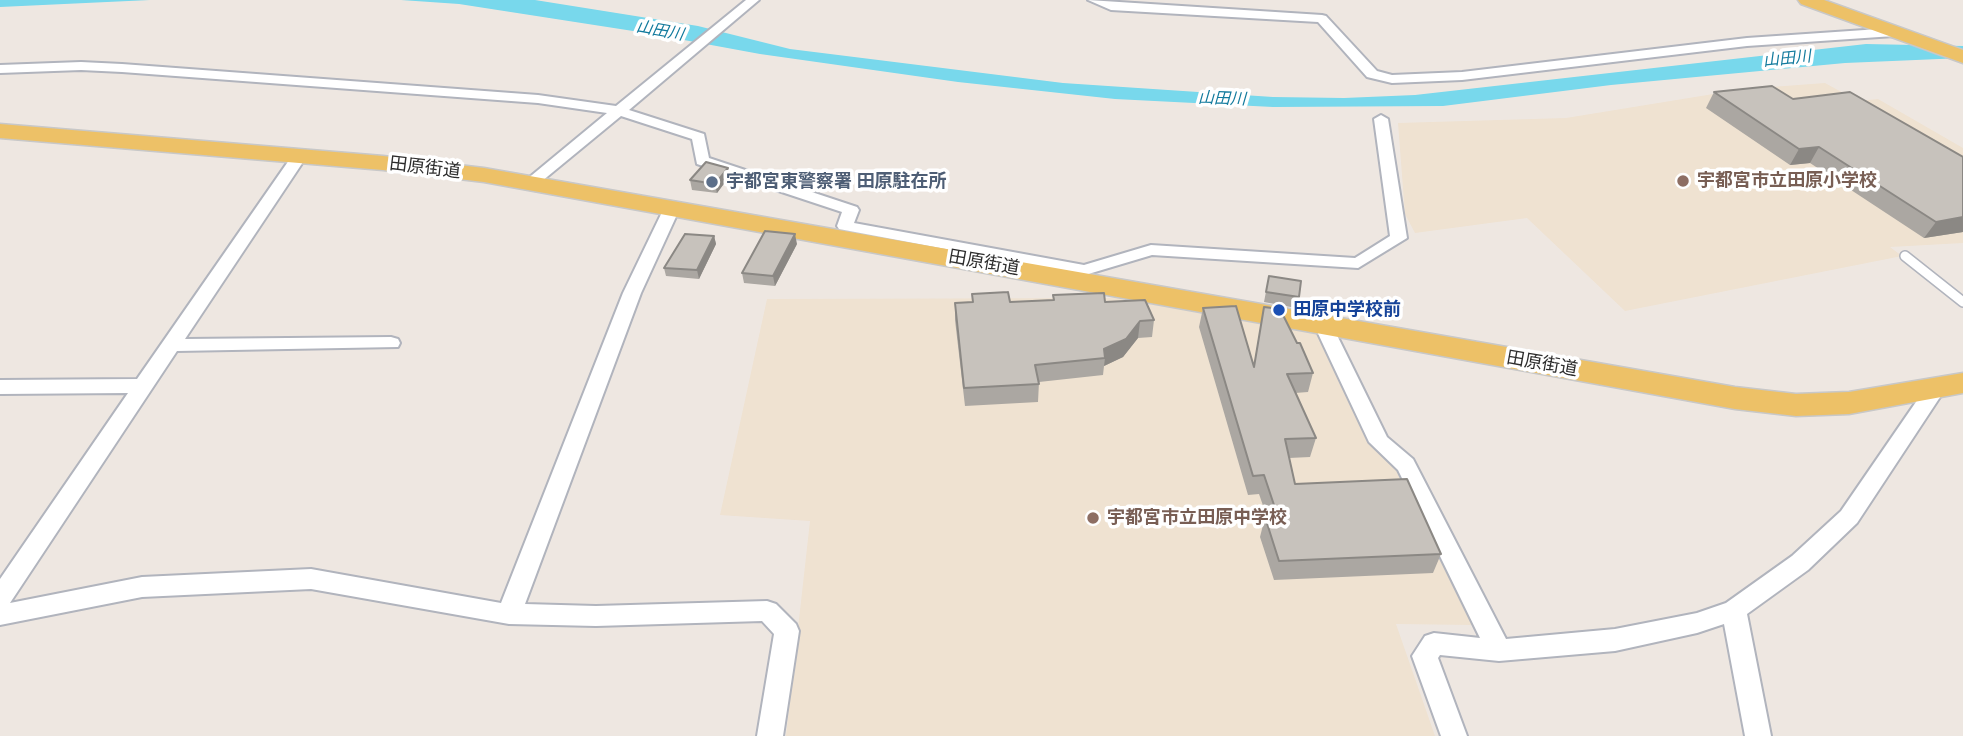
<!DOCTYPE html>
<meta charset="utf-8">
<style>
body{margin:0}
canvas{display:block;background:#eee7e1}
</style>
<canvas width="1963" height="736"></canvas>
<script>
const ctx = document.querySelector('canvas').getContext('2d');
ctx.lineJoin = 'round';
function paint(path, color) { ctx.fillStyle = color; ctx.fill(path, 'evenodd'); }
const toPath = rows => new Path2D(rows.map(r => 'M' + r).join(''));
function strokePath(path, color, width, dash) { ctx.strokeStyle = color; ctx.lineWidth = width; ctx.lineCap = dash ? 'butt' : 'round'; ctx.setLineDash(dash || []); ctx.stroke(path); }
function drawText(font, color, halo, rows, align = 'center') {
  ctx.font = font + ' "PT Sans","Noto Sans JP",sans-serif'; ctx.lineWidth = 7; ctx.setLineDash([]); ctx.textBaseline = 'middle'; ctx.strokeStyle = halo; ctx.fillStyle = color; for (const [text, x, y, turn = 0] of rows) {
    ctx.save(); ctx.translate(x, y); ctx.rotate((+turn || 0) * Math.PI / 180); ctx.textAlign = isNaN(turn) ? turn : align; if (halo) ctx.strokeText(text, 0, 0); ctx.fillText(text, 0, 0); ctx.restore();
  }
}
paint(toPath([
 [1825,83,1858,101,1878,99,1963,148,1963,243,1890,247,1902,256,1625,311,1527,218,1415,233,1405,214,1398,123,1566,118,1744,89],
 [1118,298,1322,332,1397,469,1474,625,1396,624,1435,736,786,736,810,521,720,515,767,299]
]), '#efe2d1');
paint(toPath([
 [0,0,150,0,0,7],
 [401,0,535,0,698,26,790,49,1063,83,1273,97,1344,98,1415,95,1866,44,1963,46,1963,58,1845,63,1611,85,1443,106,1273,107,1115,99,958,82,760,54,646,33,459,4]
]), '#78d8ec');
const lane = toPath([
 [1905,256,1963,302]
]);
const street = toPath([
 [746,0,759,0,629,110,704,134,709,158,857,207,859,210,854,223,1084,265,1151,245,1355,258,1390,236,1374,119,1381,115,1388,119,1407,238,1358,268,1152,255,1085,275,839,229,837,226,842,212,697,164,692,139,621,116,536,186,526,186,523,183,526,180,607,113,538,103,122,72,81,70,0,73,0,65,81,62,122,64,538,95,616,106,746,0],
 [1088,0,1322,15,1326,16,1377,71,1392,75,1462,72,1747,38,1894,28,1900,32,1894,36,1747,46,1462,80,1392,83,1367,77,1318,22,1111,10,1088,0],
 [299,151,307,156,185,339,391,337,398,339,400,343,398,347,177,351,10,603,142,577,311,569,501,603,623,293,664,208,672,203,680,208,641,293,525,604,596,606,767,601,776,604,796,624,799,631,783,736,757,736,774,634,762,621,596,626,509,624,311,589,142,597,0,625,0,579,128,393,0,394,0,380,137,379,294,153,299,151],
 [1323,319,1332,325,1387,437,1413,459,1506,639,1615,629,1697,613,1726,603,1792,556,1841,511,1929,383,1943,383,1946,388,1857,523,1808,570,1747,614,1771,736,1745,736,1724,624,1697,633,1615,651,1499,661,1440,655,1438,658,1467,736,1441,736,1412,656,1425,636,1434,633,1480,638,1398,470,1369,442,1314,325,1323,319]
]);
const primary = toPath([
 [1798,0,1824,0,1963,50,1963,63,1801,4,1798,0],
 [0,124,383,156,484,168,1735,387,1796,394,1849,392,1963,373,1963,393,1849,414,1796,416,1735,409,484,182,383,170,0,138,0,124]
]);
strokePath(lane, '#b1b4bd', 12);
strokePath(street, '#b1b4bd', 4);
strokePath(primary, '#c8c8c8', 3);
strokePath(lane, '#fff', 9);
paint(street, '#fff');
paint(primary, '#edc167');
paint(toPath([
 [1714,92,1793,99,1963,232,1924,238,1810,163,1790,165,1706,108],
 [728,168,729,177,717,193,692,190,690,180],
 [714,236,716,244,699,279,666,276,664,268],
 [797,244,775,286,744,283,742,273],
 [1269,276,1299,297,1296,308,1264,302],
 [972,294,1010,302,1053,300,1053,295,1105,302,1154,320,1152,337,1138,338,1123,357,1104,366,1103,375,1039,382,1038,402,965,406,955,320,955,303,972,302],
 [1264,307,1313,373,1308,392,1295,393,1316,438,1310,457,1289,458,1295,484,1441,554,1433,573,1274,580,1260,537,1265,517,1267,517,1259,494,1248,495,1199,327,1203,308,1254,364]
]), '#aba7a2');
paint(toPath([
 [1819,147,1810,163,1790,165,1799,149],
 [728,168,729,177,717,193,715,184],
 [1963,217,1963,232,1924,238,1936,222],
 [795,234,797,244,775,286,773,276],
 [714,236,716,244,699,279,697,270],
 [1140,321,1138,338,1123,357,1104,366,1105,358,1104,349]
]), '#8b8884');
const building = toPath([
 [1772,86,1793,99,1850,92,1963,157,1963,217,1936,222,1819,147,1799,149,1714,92,1772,86],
 [706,162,728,168,715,184,690,180,706,162],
 [765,231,795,234,773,276,742,273,765,231],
 [685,234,714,236,697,270,664,268,685,234],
 [1269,276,1301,281,1299,297,1266,292,1269,276],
 [1008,292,1010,302,1054,300,1053,295,1104,293,1105,302,1145,300,1154,320,1140,321,1126,339,1104,349,1105,358,1035,365,1039,384,964,388,955,303,973,302,972,294,1008,292],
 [1236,306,1254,367,1264,307,1280,309,1297,343,1300,343,1313,373,1287,374,1316,438,1285,439,1295,484,1407,479,1441,554,1279,561,1265,517,1278,517,1264,475,1253,476,1203,308,1236,306]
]);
paint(building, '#c7c2bc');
strokePath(building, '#8b8884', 2);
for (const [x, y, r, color] of [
 [1683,181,7,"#8d6e63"],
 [712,182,7,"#5c6f8a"],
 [1279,310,7,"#1a4fb4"],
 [1093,518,7,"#8d6e63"]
]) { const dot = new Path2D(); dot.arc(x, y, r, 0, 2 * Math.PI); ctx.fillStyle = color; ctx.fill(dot); strokePath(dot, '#fff', 2.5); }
drawText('italic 16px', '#127a9d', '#fff', [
 ["山田川",660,31,10],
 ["山田川",1787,59,-6],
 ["山田川",1222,99,2]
]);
drawText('18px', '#2d2d2d', '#fff', [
 ["田原街道",425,168,7],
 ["田原街道",984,263,10],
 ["田原街道",1542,364,10]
]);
drawText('bold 18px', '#785e54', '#fff', [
 ["宇都宮市立田原小学校",1697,181],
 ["宇都宮市立田原中学校",1107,518]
], 'left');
drawText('bold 18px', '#4e5e75', '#fff', [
 ["宇都宮東警察署 田原駐在所",726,182]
], 'left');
drawText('bold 18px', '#164399', '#fff', [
 ["田原中学校前",1293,310]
], 'left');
</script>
